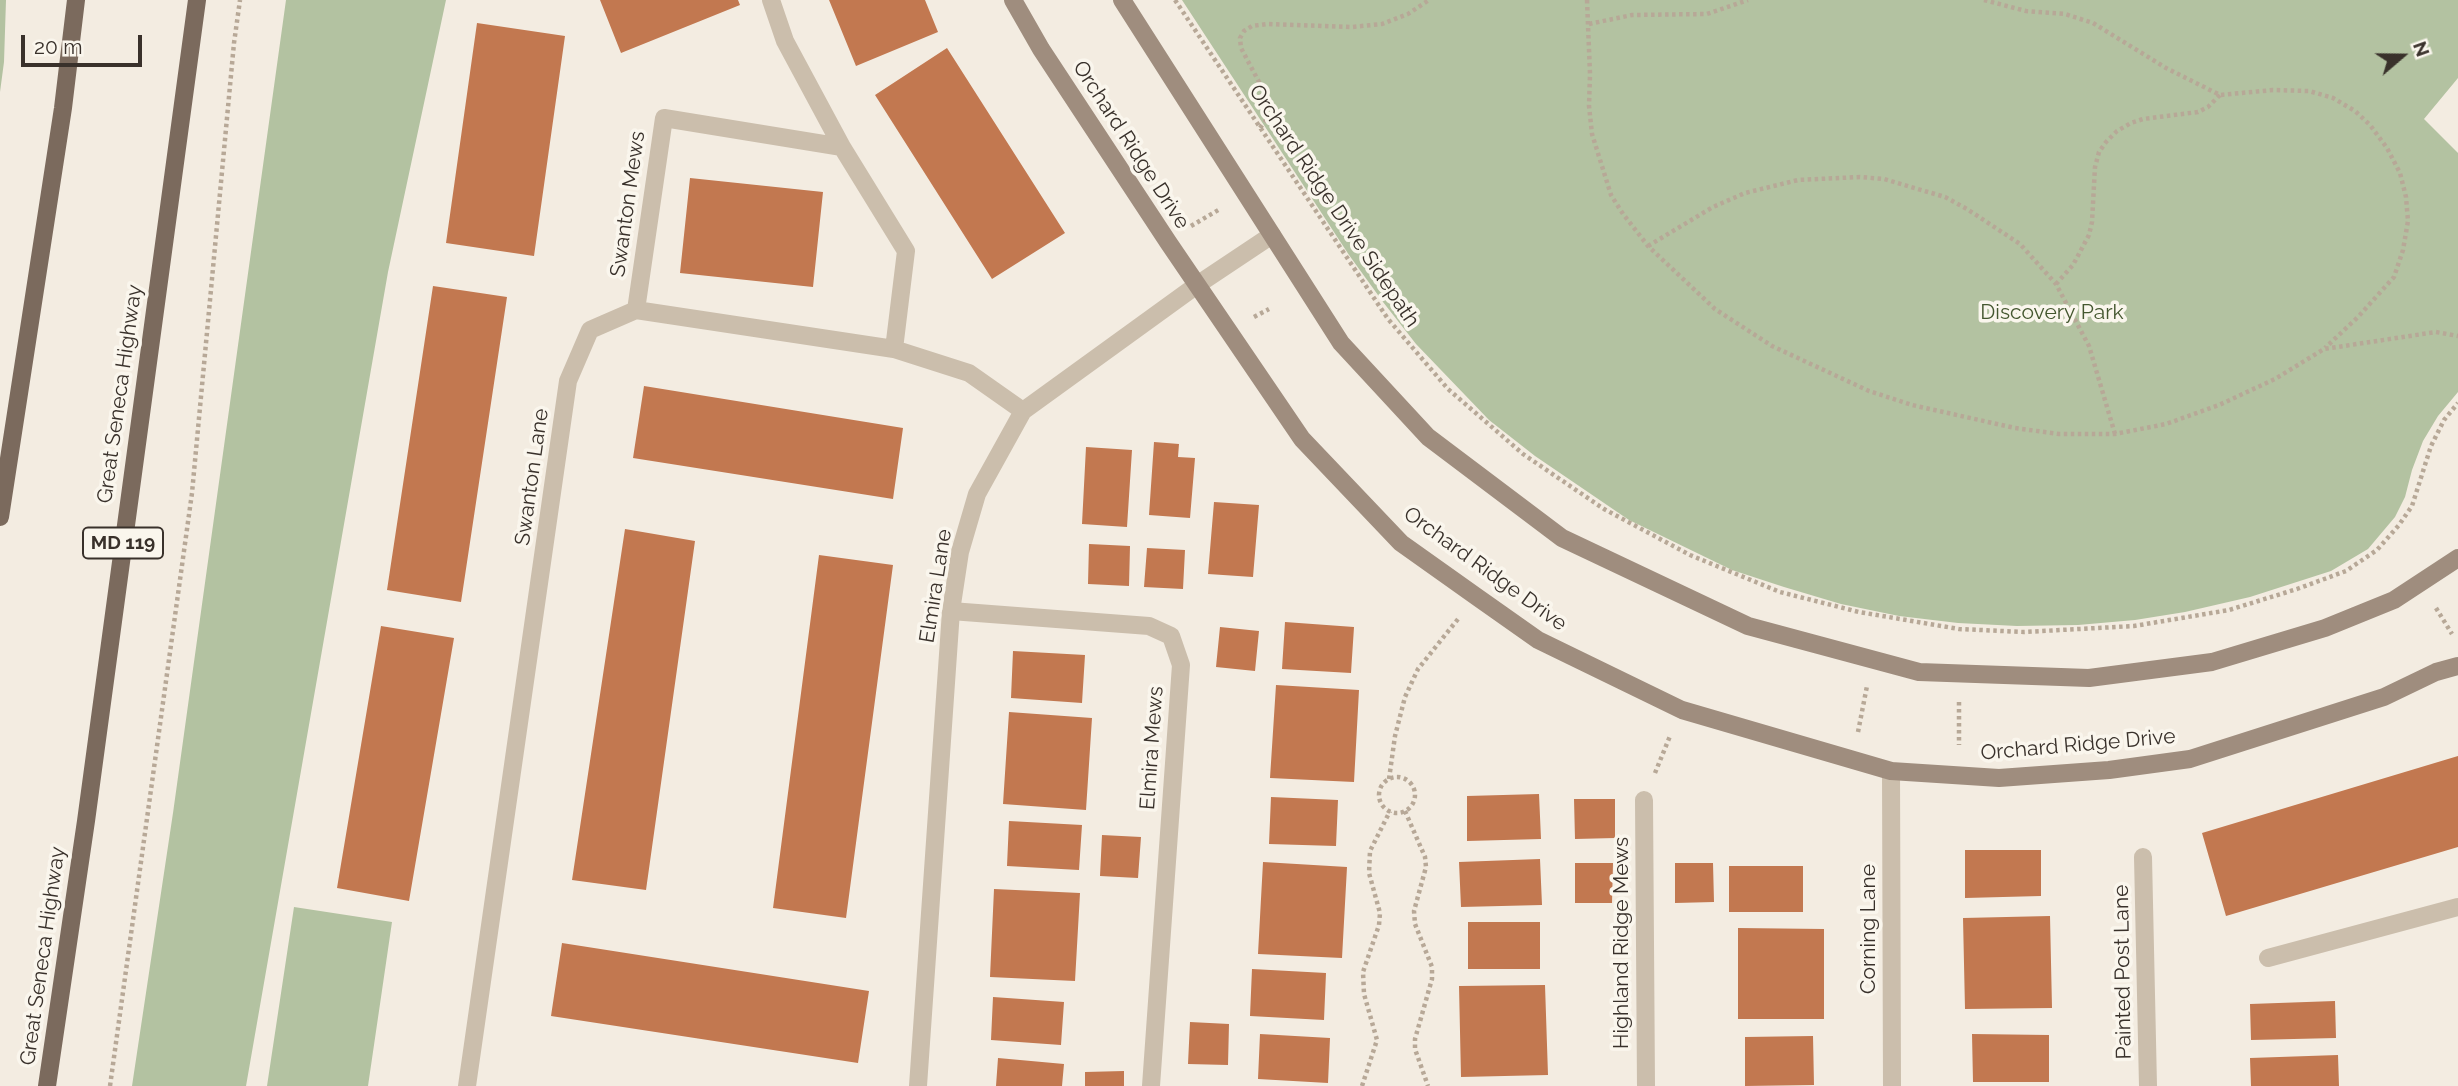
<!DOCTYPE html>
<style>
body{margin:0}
#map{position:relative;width:2458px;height:1086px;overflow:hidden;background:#f3ece1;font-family:Raleway,sans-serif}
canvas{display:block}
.north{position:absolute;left:2367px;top:21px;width:70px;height:70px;-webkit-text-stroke:5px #faf6ed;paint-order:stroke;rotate:70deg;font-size:19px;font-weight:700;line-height:28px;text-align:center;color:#39312b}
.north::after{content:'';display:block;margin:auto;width:24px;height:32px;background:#39312b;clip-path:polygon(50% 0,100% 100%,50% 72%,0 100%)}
.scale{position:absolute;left:21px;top:35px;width:121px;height:32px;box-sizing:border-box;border:4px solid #39312b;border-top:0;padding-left:9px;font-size:21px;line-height:24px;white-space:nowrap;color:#39312b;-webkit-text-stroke:5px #faf6ed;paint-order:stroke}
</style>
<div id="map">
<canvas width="2458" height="1086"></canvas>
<div class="north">N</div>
<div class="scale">20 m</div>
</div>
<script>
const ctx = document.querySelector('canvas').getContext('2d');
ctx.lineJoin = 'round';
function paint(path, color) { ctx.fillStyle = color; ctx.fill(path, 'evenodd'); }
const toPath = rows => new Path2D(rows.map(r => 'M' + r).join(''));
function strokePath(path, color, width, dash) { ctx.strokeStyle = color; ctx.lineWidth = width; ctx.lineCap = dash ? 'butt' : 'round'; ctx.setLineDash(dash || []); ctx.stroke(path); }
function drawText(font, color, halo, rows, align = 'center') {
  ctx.font = font + ' Raleway,sans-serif'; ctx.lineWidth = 7; ctx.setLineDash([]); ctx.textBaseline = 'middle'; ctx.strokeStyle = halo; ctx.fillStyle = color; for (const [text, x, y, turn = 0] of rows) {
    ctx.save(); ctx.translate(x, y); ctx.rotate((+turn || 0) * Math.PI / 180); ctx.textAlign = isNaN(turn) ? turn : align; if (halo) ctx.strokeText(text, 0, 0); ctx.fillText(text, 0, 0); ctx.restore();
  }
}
paint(toPath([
 [0,0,6,0,4,62,0,92],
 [286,0,446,0,388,272,246,1086,132,1086,173,813],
 [1182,0,2458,0,2458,78,2424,119,2458,153,2458,392,2438,416,2423,441,2412,470,2405,497,2395,517,2368,549,2331,571,2250,597,2185,612,2135,620,2078,625,2017,626,1958,623,1899,616,1841,604,1784,587,1732,570,1629,520,1535,456,1489,420,1416,344,1383,302,1349,255],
 [294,907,392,922,368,1086,267,1086]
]), '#b3c2a1');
paint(toPath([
 [600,0,738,0,740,5,621,53],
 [829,0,925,0,938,32,856,66],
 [477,23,565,36,534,256,446,243],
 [947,48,1065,233,992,279,875,95],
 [690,178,823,192,813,287,680,273],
 [433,286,507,297,461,602,387,590],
 [644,386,903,428,893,499,633,458],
 [1154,442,1179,444,1178,457,1195,458,1190,518,1149,515],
 [1086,447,1132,450,1127,527,1082,524],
 [1214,502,1259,505,1253,577,1208,574],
 [625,529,695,541,646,890,572,880],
 [1089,544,1130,546,1129,586,1088,584],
 [1147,548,1185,550,1183,589,1144,587],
 [819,555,893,565,846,918,773,908],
 [1285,622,1354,627,1351,673,1282,669],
 [381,626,454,638,409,901,337,888],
 [1220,627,1259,631,1255,671,1216,667],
 [1013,651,1085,655,1082,703,1011,698],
 [1276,685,1359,690,1354,782,1270,778],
 [1009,712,1092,718,1086,810,1003,804],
 [2458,756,2458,847,2226,916,2202,833],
 [1539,794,1541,839,1467,841,1467,796],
 [1271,797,1338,800,1336,846,1269,844],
 [1574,799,1615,799,1615,838,1575,839],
 [1009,821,1082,825,1079,870,1007,866],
 [1102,835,1141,837,1138,878,1100,876],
 [1965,850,2041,850,2041,896,1965,898],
 [1540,859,1542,905,1461,907,1459,862],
 [1263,862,1347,867,1342,958,1258,954],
 [1575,863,1613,863,1612,903,1575,903],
 [1675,863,1713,863,1714,902,1675,903],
 [1729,866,1803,866,1803,912,1729,912],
 [994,889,1080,893,1075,981,990,977],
 [2050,916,2052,1008,1965,1009,1963,918],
 [1468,922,1540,922,1540,969,1468,969],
 [1738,928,1824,929,1824,1019,1738,1019],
 [562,943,869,991,858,1063,551,1016],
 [1252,969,1326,973,1324,1020,1250,1016],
 [1545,985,1548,1075,1461,1077,1459,986],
 [993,997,1064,1002,1061,1045,991,1040],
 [2335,1001,2336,1038,2251,1040,2250,1004],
 [1190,1022,1229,1024,1228,1065,1188,1064],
 [1260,1034,1330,1038,1328,1083,1258,1079],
 [1972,1034,2049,1035,2049,1082,1973,1082],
 [1813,1036,1814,1085,1745,1086,1745,1037],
 [2338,1055,2339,1086,2251,1086,2250,1058],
 [998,1058,1064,1064,1062,1086,996,1086],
 [1124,1071,1124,1086,1085,1086,1085,1072]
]), '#c27850');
strokePath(toPath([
 [1175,0,1388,319,1448,389,1523,454,1604,509,1690,555,1780,592,1859,612,1959,629,2024,632,2134,626,2229,610,2297,589,2346,571,2377,550,2399,525,2412,506,2431,446,2444,420,2458,403],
 [1587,0,1590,74,1589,106,1592,134,1611,195,1623,214,1648,246,1715,309,1772,346,1869,391,1912,405,2015,428,2059,434,2115,434,2166,424,2219,405,2275,379,2324,349,2436,332,2458,336],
 [1984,0,2026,11,2065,14,2093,23,2166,68,2220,95,2273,90,2309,91,2333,98,2355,111,2370,125,2387,148,2400,173,2406,197,2408,221,2403,250,2394,277,2358,317,2325,348],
 [1589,24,1632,15,1707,14,1748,0],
 [1260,128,1267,119,1268,111,1259,82,1241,48,1240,38,1244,31,1252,26,1267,24,1352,27,1382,24,1408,14,1429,0],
 [1191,226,1220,209],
 [1648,246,1713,207,1745,193,1798,180,1860,177,1884,179,1945,197,1967,209,2020,244,2056,284,2089,346,2115,434],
 [2056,284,2073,265,2089,235,2092,222,2095,167,2099,152,2106,142,2117,131,2131,123,2143,119,2198,112,2208,107,2220,95],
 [1254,317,1269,309],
 [2436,608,2452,634],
 [1959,702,1959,745],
 [1858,732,1867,686],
 [1655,773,1670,736],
 '1379 795a18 18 0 1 1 36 0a18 18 0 1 1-36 0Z',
 [1389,779,1395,736,1405,697,1418,669,1458,619],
 [1405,811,1425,857,1426,867,1414,911,1415,924,1432,967,1432,979,1415,1039,1415,1049,1428,1086],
 [110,1086,192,493,234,43,240,0],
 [1362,1086,1377,1040,1364,994,1363,972,1379,925,1380,913,1369,873,1370,851,1390,811]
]), '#b7a897', 4.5, [3.5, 3.5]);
strokePath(toPath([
 [771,0,785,41,842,147],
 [636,310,664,118,842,147,906,251,894,349],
 [951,611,1149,626,1171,636,1181,665,1151,1086],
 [1891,771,1892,1086],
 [1644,800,1646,1086],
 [2143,857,2148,1086],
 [2268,958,2458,907],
 [467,1086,568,381,590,330,636,310,894,349,969,373,1023,411],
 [918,1086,951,611,960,552,977,494,1023,411,1197,285,1272,235]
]), '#cbbeac', 18);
strokePath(toPath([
 [1013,0,1041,49,1168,242,1302,439,1401,543,1477,597,1538,640,1682,710,1891,771,1999,778,2109,770,2190,759,2384,697,2436,672,2458,666],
 [1122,0,1341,343,1428,437,1562,538,1748,626,1919,672,2089,678,2212,662,2325,628,2394,600,2458,558]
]), '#9f8d7e', 18);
strokePath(toPath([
 [0,517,63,108,76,0],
 [47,1086,86,821,197,0]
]), '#7b6a5d', 18);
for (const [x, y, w] of [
 [123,543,80]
]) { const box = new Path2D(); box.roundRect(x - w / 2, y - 15.5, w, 31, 5); ctx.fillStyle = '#faf6ed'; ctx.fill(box); strokePath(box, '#39312b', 2); }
drawText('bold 19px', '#39312b', null, [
 ["MD 119",123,543]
]);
drawText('21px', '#39312b', '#faf6ed', [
 ["Orchard Ridge Drive",1131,145,57],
 ["Swanton Mews",628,204,-82],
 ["Orchard Ridge Drive Sidepath",1334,206,56],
 ["Great Seneca Highway",120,394,-82],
 ["Swanton Lane",532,477,-82],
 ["Orchard Ridge Drive",1485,569,36],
 ["Elmira Lane",936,586,-81],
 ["Orchard Ridge Drive",2078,745,-5],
 ["Elmira Mews",1152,748,-86],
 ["Corning Lane",1869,929,-90],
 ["Highland Ridge Mews",1622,943,-90],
 ["Great Seneca Highway",43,956,-82],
 ["Painted Post Lane",2123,972,-91]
]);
drawText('21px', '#44572f', '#faf6ed', [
 ["Discovery Park",2052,313]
]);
</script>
